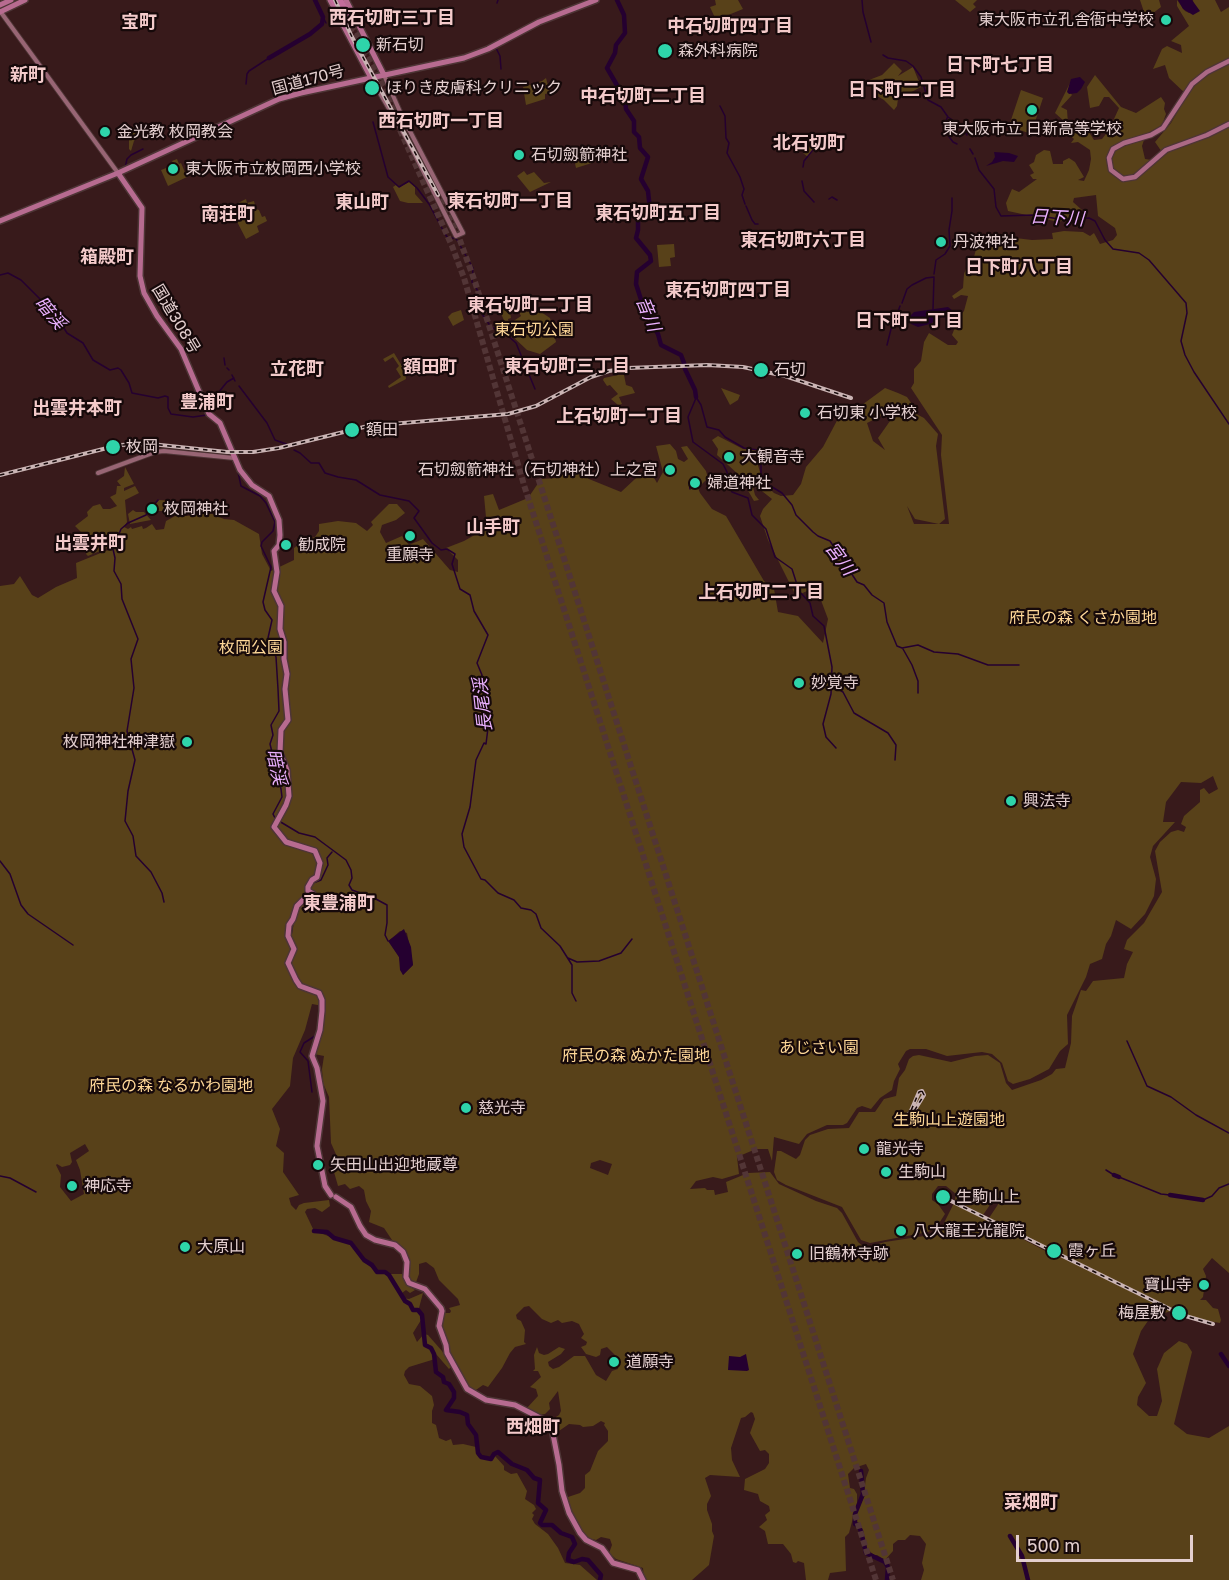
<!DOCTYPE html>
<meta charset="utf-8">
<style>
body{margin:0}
#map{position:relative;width:1229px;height:1580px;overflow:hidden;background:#381a1b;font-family:"Golos Text",sans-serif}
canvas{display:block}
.scale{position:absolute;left:1016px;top:1535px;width:177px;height:27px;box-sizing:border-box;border:3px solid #e4cfcf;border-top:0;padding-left:8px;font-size:18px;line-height:21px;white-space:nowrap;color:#e4cfcf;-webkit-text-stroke:4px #16090a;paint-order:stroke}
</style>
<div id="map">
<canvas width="1229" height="1580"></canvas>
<div class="scale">500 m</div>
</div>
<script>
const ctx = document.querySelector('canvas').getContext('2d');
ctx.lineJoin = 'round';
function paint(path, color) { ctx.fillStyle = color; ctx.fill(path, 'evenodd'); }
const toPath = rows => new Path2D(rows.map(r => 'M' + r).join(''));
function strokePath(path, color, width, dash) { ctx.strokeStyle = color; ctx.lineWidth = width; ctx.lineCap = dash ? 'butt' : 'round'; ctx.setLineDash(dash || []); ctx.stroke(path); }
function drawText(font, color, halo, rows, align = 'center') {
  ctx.font = font + ' "Golos Text","Noto Sans JP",sans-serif'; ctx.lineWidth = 4.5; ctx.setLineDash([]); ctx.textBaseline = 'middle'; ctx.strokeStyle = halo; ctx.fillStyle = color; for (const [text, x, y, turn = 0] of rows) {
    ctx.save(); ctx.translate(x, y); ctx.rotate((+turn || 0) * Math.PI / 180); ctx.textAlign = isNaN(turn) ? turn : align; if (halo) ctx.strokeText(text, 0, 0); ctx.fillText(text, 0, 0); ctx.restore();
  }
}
paint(toPath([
 [715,0,738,0,743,9,716,20,710,7,716,5],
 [955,0,977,0,973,4,976,7,970,12],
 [1140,0,1159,0,1161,7,1148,17,1144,12],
 [1177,0,1185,11,1189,13,1194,9,1193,0,1215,0,1221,12,1229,7,1229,1273,1212,1258,1203,1269,1206,1276,1203,1297,1200,1300,1206,1300,1213,1308,1218,1309,1221,1320,1220,1323,1191,1318,1174,1310,989,1218,999,1203,998,1197,996,1196,983,1215,955,1200,956,1194,946,1186,938,1186,932,1194,932,1200,938,1204,945,1214,936,1228,928,1232,870,1243,861,1240,842,1207,786,1185,777,1180,774,1172,777,1151,781,1151,796,1159,800,1155,805,1140,810,1135,828,1129,849,1128,859,1112,875,1112,884,1099,896,1096,899,1078,905,1070,909,1059,913,1056,919,1055,951,1062,975,1056,988,1055,1000,1063,1006,1083,1012,1090,1041,1080,1052,1074,1056,1069,1065,1068,1071,1043,1072,1016,1081,990,1086,991,1093,981,1124,978,1127,964,1133,952,1124,949,1127,940,1144,923,1162,892,1155,851,1160,842,1171,832,1178,830,1184,832,1186,827,1181,824,1184,816,1200,802,1200,790,1204,788,1209,794,1218,789,1213,776,1201,783,1181,782,1166,802,1163,822,1175,822,1153,846,1150,857,1156,879,1154,896,1145,914,1131,929,1116,920,1111,936,1106,944,1102,959,1090,964,1086,977,1067,1015,1068,1044,1060,1051,1049,1069,1030,1079,1013,1084,1008,1081,1002,1063,992,1054,982,1052,947,1056,926,1049,910,1049,906,1051,898,1064,900,1069,894,1081,892,1090,880,1098,871,1109,862,1106,857,1108,847,1123,843,1125,827,1125,807,1134,799,1144,774,1137,772,1161,768,1149,756,1149,737,1157,739,1174,722,1179,713,1177,696,1181,690,1189,705,1188,707,1190,714,1190,715,1195,728,1192,726,1182,748,1173,770,1172,779,1184,816,1201,837,1208,842,1213,858,1242,865,1248,885,1242,931,1235,942,1227,954,1203,1057,1257,1059,1256,1171,1311,1150,1318,1141,1331,1133,1354,1146,1383,1138,1397,1137,1405,1149,1416,1157,1416,1162,1401,1157,1369,1164,1353,1179,1341,1187,1344,1192,1352,1174,1424,1187,1434,1209,1438,1229,1426,1229,1580,921,1580,924,1570,922,1563,926,1544,920,1536,910,1535,905,1540,898,1540,893,1544,893,1551,885,1560,877,1555,874,1555,866,1548,861,1527,856,1521,856,1513,863,1499,866,1478,869,1470,866,1464,854,1468,848,1474,850,1488,854,1489,857,1494,857,1503,849,1533,845,1537,846,1571,830,1573,828,1580,806,1580,804,1563,798,1561,796,1563,793,1562,791,1554,783,1544,768,1544,765,1531,759,1527,767,1520,765,1515,770,1511,769,1506,760,1501,758,1494,744,1490,745,1479,765,1469,769,1463,769,1454,765,1450,760,1451,750,1433,755,1419,753,1413,751,1412,745,1417,741,1418,731,1448,732,1460,740,1477,710,1475,705,1478,711,1496,707,1504,707,1510,712,1524,712,1531,714,1536,709,1565,692,1580,644,1580,643,1568,616,1559,609,1553,612,1545,610,1539,601,1537,596,1540,588,1538,582,1533,571,1512,567,1501,568,1497,580,1493,585,1488,585,1475,590,1471,598,1451,608,1441,608,1431,604,1425,605,1423,601,1421,593,1426,583,1427,580,1425,569,1424,559,1431,556,1422,556,1417,559,1415,561,1411,558,1391,549,1403,550,1409,545,1414,539,1415,526,1409,538,1396,536,1389,530,1387,541,1377,538,1371,533,1371,535,1369,534,1355,537,1347,539,1353,544,1355,548,1354,559,1347,565,1349,561,1354,548,1362,549,1366,553,1369,559,1367,574,1356,585,1356,596,1375,606,1381,612,1371,618,1369,619,1359,607,1347,601,1349,600,1355,596,1357,586,1354,581,1347,586,1345,587,1342,581,1338,584,1334,579,1324,572,1321,562,1323,558,1320,551,1323,542,1319,529,1306,524,1307,516,1315,517,1319,521,1321,525,1330,524,1342,526,1344,515,1347,510,1353,502,1368,488,1387,483,1385,473,1392,467,1386,450,1357,448,1342,442,1333,440,1322,444,1313,450,1313,451,1311,449,1308,460,1305,458,1299,439,1280,434,1268,426,1262,419,1264,419,1274,415,1285,408,1280,405,1251,392,1240,384,1228,369,1222,371,1211,366,1201,364,1190,359,1186,350,1189,345,1184,338,1186,332,1165,338,1159,331,1143,329,1097,323,1083,322,1069,324,1056,314,1054,323,1006,312,1004,305,1030,293,1058,290,1086,272,1109,280,1129,276,1146,284,1153,283,1172,299,1195,289,1198,291,1205,296,1210,299,1205,304,1203,329,1200,330,1206,322,1212,315,1208,307,1209,305,1212,314,1231,351,1244,362,1259,378,1274,402,1274,406,1284,415,1290,410,1293,406,1290,402,1293,399,1292,402,1298,409,1299,423,1293,419,1308,421,1320,413,1333,417,1342,424,1334,428,1335,442,1351,451,1367,449,1369,436,1354,434,1356,435,1359,409,1367,405,1371,404,1375,409,1384,420,1386,432,1396,434,1405,432,1411,432,1423,436,1425,439,1438,446,1441,451,1439,453,1445,463,1444,476,1447,477,1454,479,1457,490,1460,495,1456,504,1466,504,1470,511,1474,517,1473,527,1491,525,1499,534,1505,536,1509,532,1513,534,1515,532,1519,535,1524,548,1534,558,1548,565,1563,580,1565,597,1580,0,1580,0,586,14,584,20,576,32,595,38,598,56,587,77,578,76,563,113,548,114,545,88,556,86,554,90,547,87,538,75,526,88,516,87,512,93,506,100,504,103,509,110,509,117,506,110,497,116,494,117,486,121,486,117,481,124,476,125,467,134,484,124,488,124,491,135,486,139,493,125,500,127,522,124,527,128,529,134,525,131,527,132,529,142,526,143,529,146,528,152,524,156,530,164,529,166,521,179,514,186,516,210,513,224,519,234,520,259,534,262,554,271,571,294,560,294,548,304,540,315,537,319,531,319,524,338,521,356,523,367,531,373,525,371,522,389,504,397,504,405,513,396,520,382,525,380,532,386,543,402,536,409,545,423,539,450,570,458,572,458,560,446,548,464,541,487,528,484,496,493,494,499,510,528,498,541,479,556,478,576,468,589,479,621,492,648,467,657,483,663,472,656,446,670,444,676,451,678,459,684,462,688,459,681,447,687,446,706,471,708,478,698,488,700,493,712,509,726,516,764,581,774,589,778,612,798,616,823,643,828,619,816,587,796,596,768,540,760,516,763,509,772,499,758,488,753,487,755,495,759,500,754,501,739,475,717,455,718,449,712,440,718,436,743,449,757,450,759,454,752,458,757,462,763,482,774,493,781,496,793,495,801,484,806,467,823,447,841,413,855,410,885,388,898,393,907,397,914,407,896,404,887,413,867,423,873,441,885,450,878,438,890,421,905,408,924,418,938,434,936,446,945,519,939,524,915,519,907,506,914,524,949,524,941,455,942,435,911,388,914,383,914,369,921,361,924,342,929,333,948,345,956,345,958,342,952,335,959,317,964,311,968,296,961,295,954,299,952,296,963,288,964,274,968,263,973,260,977,246,981,242,991,246,993,244,990,238,996,233,1007,237,1032,240,1053,239,1052,233,1064,231,1083,232,1090,236,1094,233,1100,244,1113,240,1117,235,1115,228,1098,216,1096,195,1074,198,1073,202,1082,210,1079,214,1059,222,1008,211,1006,203,1012,189,1019,192,1037,179,1033,179,1030,175,1034,173,1029,165,1034,162,1036,155,1044,150,1050,151,1053,164,1063,164,1063,161,1069,158,1075,162,1084,177,1078,180,1084,181,1089,170,1091,159,1090,150,1078,142,1071,143,1074,139,1062,128,1065,122,1055,113,1070,83,1069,91,1072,95,1061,107,1067,110,1068,124,1083,123,1094,140,1102,139,1109,130,1119,108,1109,97,1104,97,1099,106,1090,108,1087,87,1095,75,1121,107,1136,113,1161,97,1165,103,1164,109,1166,114,1162,125,1146,134,1142,146,1145,159,1158,161,1164,155,1155,142,1171,123,1187,95,1169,78,1165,65,1153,69,1162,49,1167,46,1182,53,1181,45,1171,41,1189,26,1177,6],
 [400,931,407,933,413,965,403,975,399,957,389,941],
 [85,1144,89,1151,76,1160,80,1170,84,1194,71,1201,60,1187,61,1175,56,1165,57,1164,62,1167,70,1165,72,1162,70,1153],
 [600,1160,612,1164,608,1175,590,1168,591,1163],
 [894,63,902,71,898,76,913,67,921,87,898,99,897,106,894,110,884,100,877,96,869,80,882,75],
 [546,78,550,93,545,94,545,99,526,105,523,87,542,81],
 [1021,90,1043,98,1031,134,1009,126],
 [136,126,140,136,134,141,131,151,129,149,129,129],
 [821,134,824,141,818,145,808,157,803,153,809,140,808,136,818,136],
 [590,148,595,162,576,168,574,159,578,159,581,153],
 [177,159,179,164,181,163,187,177,168,186,161,170,174,165,172,161],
 [524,171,527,175,534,172,544,183,551,182,530,192,517,176],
 [409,182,415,187,415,194,423,203,408,203,400,201,393,187,396,185,399,187],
 [246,199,247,203,254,201,256,209,259,210,262,217,265,216,267,221,257,226,259,232,246,239,233,214,241,210,238,203],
 [674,244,675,257,670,258,671,266,659,267,657,245],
 [505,298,507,304,503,307,508,313,510,312,511,318,508,319,509,324,507,327,498,307],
 [522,307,527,312,538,310,550,318,556,342,540,354,527,350,510,334,512,322,521,316,518,310],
 [461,310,464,320,453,326,448,317,452,313],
 [394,353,405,371,406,379,389,388,388,386,401,377,396,369,399,366,393,357,385,362,383,359],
 [618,375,624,375,626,385,632,387,635,393,619,397,622,404,618,405,611,399,618,394,610,385,607,386,603,380,604,378],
 [721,388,740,395,738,400,730,405],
 [159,500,173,501,175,506,164,511,157,511,154,505],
 [133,510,136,512,144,512,151,520,130,524,128,514]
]), '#584119');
paint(toPath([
 [1178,0,1192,0,1200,11,1193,15,1183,9],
 [1080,77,1085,82,1081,89,1077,93,1069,94,1067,92,1071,79],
 [994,152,1009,153,1018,156,1014,162,1003,161,986,166,992,162,995,157],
 [948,307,953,311,949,318,942,317,930,324,918,327,911,324,908,318,914,312],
 [404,929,411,947,413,965,403,975,400,970,399,957,388,941],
 [746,1354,749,1370,747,1371,728,1370,729,1356,740,1357]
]), '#250030');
strokePath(toPath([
 [862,0,863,12,871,42],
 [497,3,498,0],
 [323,17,326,23],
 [496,48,500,56,501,69],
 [883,55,888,58,906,61,913,66,921,77,928,100,941,107,948,117,961,126,967,135],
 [246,84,247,74,249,71,269,58],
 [720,106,725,116,726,138,729,143,727,153,740,177,744,189,742,195,745,204],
 [947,118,944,130,953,142,957,144],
 [373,122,388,177,399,187,409,181,417,188,429,204,445,234,448,238,455,238,457,240,473,268,472,282,478,291,480,311,491,327,507,335,516,343,535,389],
 [970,149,973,154],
 [975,158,979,170,994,189,996,207,1001,216,1034,215,1065,220,1089,218,1095,221,1105,240,1113,249,1139,253,1149,260,1186,303,1187,313,1181,341,1185,355,1194,372,1229,424],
 [803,167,804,161,822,139,820,136],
 [125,168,127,159,131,155,143,149],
 [802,181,804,191,814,202],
 [829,199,832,197,837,200],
 [746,206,752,220,755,224,758,224],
 [934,274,936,260,945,254,950,246,949,230,952,211,952,198],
 [0,275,8,273,21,280,55,314,67,333,83,343,93,360,110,370,118,368,121,370,129,383,132,393,158,398,165,396,168,397,168,408,171,414,193,417,207,415],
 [902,303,907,289,912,285,926,278,934,277,933,309],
 [892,328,900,306],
 [887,345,891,329],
 [224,358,225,365],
 [227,368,229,370],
 [232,375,235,381],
 [239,386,267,423,275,440,286,444],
 [696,397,701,405,707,427,719,430,725,437,744,448,758,450,761,457,761,474,769,485,782,493,792,505,796,515,813,532,818,536,830,541,857,582,864,585,872,595,884,603,887,622,897,646,902,648,918,645,934,652,958,654,988,665,1019,665],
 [696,398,688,417,693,442,723,464,727,472,728,485,732,492,748,498,752,515,766,529,775,557,792,569,799,591,810,603,813,616,824,626,832,667,831,694,823,724,826,737,836,748],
 [207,404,219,396,218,393,227,382,234,378],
 [294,450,300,453,311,463,319,463,325,473,338,477,356,480,380,495,409,501,419,511,414,518,432,543,441,550,447,549,455,554,452,564,460,589,470,595,474,611,488,635,477,663,482,675,482,682,478,693,487,706,488,728,486,744,484,743,476,760,470,807,462,834,464,847,481,879,485,880,498,893,514,900,521,908,531,910,536,914,541,928,560,946,572,965,572,993,576,1001],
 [237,467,241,486,260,496,266,503,275,522,273,531,262,542,261,546,271,567,263,602,265,610,272,620,268,638,276,657,278,689,279,711,271,725,273,735,270,744,281,789,282,797,273,814,275,818],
 [689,482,690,489],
 [158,500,146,515,128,523,121,529,113,549,115,558,114,571,121,584,122,599,138,639,131,659,134,688,127,731,135,760,128,791,125,821,133,836,136,856,151,872,162,893,164,902],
 [903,649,912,665,918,681,918,693],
 [832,685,843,692,854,713,888,733,896,745,895,760],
 [279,821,299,833,315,837,346,860,351,870,352,878,349,885,352,890,374,898,387,905,387,923,385,935,388,941],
 [0,861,10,874,21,905,28,914,73,945],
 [313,883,321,880,328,865,327,858,332,852],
 [291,936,293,923],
 [568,958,577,962,599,961,621,953,632,939],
 [1127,1041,1147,1086,1171,1097,1196,1115,1229,1133],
 [312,1092,308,1061,300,1052,304,1043,315,1036],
 [1106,1170,1114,1175],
 [0,1176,10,1178,36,1192],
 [1119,1177,1161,1194,1170,1195],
 [1203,1200,1212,1196,1219,1188,1229,1184]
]), '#250030', 1.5);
strokePath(toPath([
 [617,0,624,15,625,33,616,45,615,53,607,68,625,99,626,109,634,121,634,132,639,137,640,148,648,157,641,179,648,191,650,210,648,214,638,220,638,230,636,238,650,255,651,261,637,272,636,284,645,312,658,334,661,345,681,355,684,363],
 [269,58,310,34,322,24,323,17,315,0],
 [685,369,695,390,696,397],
 [1114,1175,1119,1177],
 [1170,1195,1203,1200],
 [314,1231,327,1232,334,1238,351,1243,364,1260,372,1265,377,1272,385,1272,389,1275,405,1301,410,1304,413,1310,418,1310,422,1315,425,1345,431,1348,434,1354,436,1372,443,1377,444,1382,449,1384,454,1392,454,1398,446,1410,460,1412,467,1415,468,1424,476,1435,478,1453,481,1457,491,1459,494,1454,498,1452,512,1464,527,1470,534,1478,540,1480,538,1503,546,1510,540,1523,542,1525,552,1525,561,1533,572,1537,575,1544,569,1553,568,1560,574,1562,582,1559,588,1560,601,1575,600,1580],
 [1221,1354,1229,1366],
 [861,1471,863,1494,855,1514,855,1524,858,1525,861,1531,866,1553,885,1562,888,1567,887,1580],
 [1010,1536,1022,1556,1028,1580]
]), '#250030', 4.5);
strokePath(toPath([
 [349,16,398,112],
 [345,19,391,110],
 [400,130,452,246,464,278,524,485,876,1580],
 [418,150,453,221,475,282,893,1580]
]), '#523536', 6, [6, 3]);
const secondary = toPath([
 [0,11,118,173],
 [371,78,409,143,456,236,463,233,401,114,384,75],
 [98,473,155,452,164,451,234,458]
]);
const primary = toPath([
 [1229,61,1207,72,1192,84,1163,128,1151,135,1124,143,1113,149,1109,158,1111,170,1123,179,1135,177,1166,150,1207,135,1229,124]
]);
const trunk = toPath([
 [330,0,371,78],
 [346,0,384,75],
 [0,5,11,0],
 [0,12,25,0],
 [118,173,142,208,140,276,144,293,157,316,181,349,206,408,209,414,220,423,240,470,252,485,269,496,279,520,280,535,279,545,274,551,277,572,274,591,281,606,280,629,284,642,284,659,287,674,285,689,288,720,281,730,280,753,287,770,289,796,286,805,274,827,286,842,315,851,320,863,317,877,312,880,308,887,308,891,313,894,313,896,306,897,297,906,293,919,289,925,288,936,294,949,288,963,296,980,300,986,319,993,322,1000,322,1011,320,1030,312,1056,317,1068,323,1101,317,1146,325,1186,331,1195],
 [0,221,118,173,279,99,301,93,464,58,488,49,539,22,596,0],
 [336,1197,351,1207,360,1226,366,1235,375,1240,395,1245,403,1252,407,1262,406,1277,409,1283,425,1289,441,1308,442,1311,439,1326,446,1345,447,1353,467,1389,486,1400,515,1405,548,1422,552,1429,559,1465,562,1491,569,1513,580,1533,586,1540,602,1548,613,1563,638,1570,643,1580]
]);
const motorway = toPath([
 [333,0,345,19],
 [340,0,349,16]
]);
strokePath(secondary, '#4e3536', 6);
strokePath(primary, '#4e3536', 7);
strokePath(trunk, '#4e3536', 8);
strokePath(motorway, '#4e3536', 8);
strokePath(secondary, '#986574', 4);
strokePath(primary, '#ab6985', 4.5);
strokePath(trunk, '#b76b90', 5);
strokePath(motorway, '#c36d9b', 6);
const rail = toPath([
 [335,0,352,37,438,195],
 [0,475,119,445,151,444,227,452,253,452,279,448,368,426,508,414,536,406,591,377,609,371,628,368,707,365,743,367,785,376,851,398],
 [922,1091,924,1095,908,1121,904,1121,903,1118,910,1113,919,1092,922,1091],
 [939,1195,1182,1315,1213,1324]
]);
strokePath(rail, '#cab4b4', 4);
strokePath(rail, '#16090a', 1.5, [4.5]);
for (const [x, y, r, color] of [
 [1166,20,6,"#2ed4aa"],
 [363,45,8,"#2ed4aa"],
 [665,51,8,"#2ed4aa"],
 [372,88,8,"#2ed4aa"],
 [1032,110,6,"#2ed4aa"],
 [105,132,6,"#2ed4aa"],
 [519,155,6,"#2ed4aa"],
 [173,169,6,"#2ed4aa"],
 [941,242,6,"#2ed4aa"],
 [761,370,8,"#2ed4aa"],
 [805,413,6,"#2ed4aa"],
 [352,430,8,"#2ed4aa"],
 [113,447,8,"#2ed4aa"],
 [729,457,6,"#2ed4aa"],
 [670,470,6,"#2ed4aa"],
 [695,483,6,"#2ed4aa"],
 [152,509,6,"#2ed4aa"],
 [410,536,6,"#2ed4aa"],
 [286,545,6,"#2ed4aa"],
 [799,683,6,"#2ed4aa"],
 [187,742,6,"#2ed4aa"],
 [1011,801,6,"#2ed4aa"],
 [466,1108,6,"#2ed4aa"],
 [864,1149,6,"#2ed4aa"],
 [318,1165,6,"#2ed4aa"],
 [886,1172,6,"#2ed4aa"],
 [72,1186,6,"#2ed4aa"],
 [943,1197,8,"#2ed4aa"],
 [901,1231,6,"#2ed4aa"],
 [185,1247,6,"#2ed4aa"],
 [1054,1251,8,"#2ed4aa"],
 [797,1254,6,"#2ed4aa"],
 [1204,1285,6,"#2ed4aa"],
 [1179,1313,8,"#2ed4aa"],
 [614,1362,6,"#2ed4aa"]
]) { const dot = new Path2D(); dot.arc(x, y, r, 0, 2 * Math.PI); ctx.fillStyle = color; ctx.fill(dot); strokePath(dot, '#16090a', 2); }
drawText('16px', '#e4cfcf', '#16090a', [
 ["東大阪市立孔舎衙中学校",1154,20,"right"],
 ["新石切",376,45],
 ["森外科病院",678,51],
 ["ほりき皮膚科クリニック",386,88],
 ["東大阪市立 日新高等学校",1032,129,"center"],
 ["金光教 枚岡教会",117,132],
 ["石切劔箭神社",531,155],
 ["東大阪市立枚岡西小学校",185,169],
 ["丹波神社",953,242],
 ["石切",774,370],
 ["石切東 小学校",817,413],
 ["額田",366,430],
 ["枚岡",126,447],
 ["大観音寺",741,457],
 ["石切劔箭神社（石切神社）上之宮",658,470,"right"],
 ["婦道神社",707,483],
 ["枚岡神社",164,509],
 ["勧成院",298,545],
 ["重願寺",410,555,"center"],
 ["妙覚寺",811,683],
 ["枚岡神社神津嶽",175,742,"right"],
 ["興法寺",1023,801],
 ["慈光寺",478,1108],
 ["龍光寺",876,1149],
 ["矢田山出迎地蔵尊",330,1165],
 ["生駒山",898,1172],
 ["神応寺",84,1186],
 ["生駒山上",956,1197],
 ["八大龍王光龍院",913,1231],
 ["大原山",197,1247],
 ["霞ヶ丘",1068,1251],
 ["旧鶴林寺跡",809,1254],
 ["寶山寺",1192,1285,"right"],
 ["梅屋敷",1166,1313,"right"],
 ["道願寺",626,1362]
], 'left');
drawText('16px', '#e4cfcf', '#16090a', [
 ["国道170号",308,80,-15],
 ["国道308号",176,319,59]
]);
drawText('16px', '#ffd898', '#16090a', [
 ["東石切公園",534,330],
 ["府民の森 くさか園地",1083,618],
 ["枚岡公園",251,648],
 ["あじさい園",819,1048],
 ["府民の森 ぬかた園地",636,1056],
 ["府民の森 なるかわ園地",171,1086],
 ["生駒山上遊園地",949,1120]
]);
drawText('bold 18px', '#f3caca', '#16090a', [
 ["西石切町三丁目",392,18],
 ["宝町",139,22],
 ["中石切町四丁目",730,26],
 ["日下町七丁目",1000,65],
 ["新町",28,75],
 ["日下町二丁目",902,90],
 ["中石切町二丁目",643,96],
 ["西石切町一丁目",441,121],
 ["北石切町",809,143],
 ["東石切町一丁目",510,201],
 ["東山町",362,202],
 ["東石切町五丁目",658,213],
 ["南荘町",228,214],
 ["東石切町六丁目",803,240],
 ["箱殿町",107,257],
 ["日下町八丁目",1019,267],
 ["東石切町四丁目",728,290],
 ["東石切町二丁目",530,305],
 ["日下町一丁目",909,321],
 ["東石切町三丁目",567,366],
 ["額田町",430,367],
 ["立花町",297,369],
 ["豊浦町",207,402],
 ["出雲井本町",77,408],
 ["上石切町一丁目",619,416],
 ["山手町",493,527],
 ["出雲井町",90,543],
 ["上石切町二丁目",761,592],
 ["東豊浦町",339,903],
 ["西畑町",533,1427],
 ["菜畑町",1031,1502]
]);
drawText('italic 18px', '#eab0fe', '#16090a', [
 ["日下川",1057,218,3],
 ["暗渓",50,313,50],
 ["音川",648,314,68],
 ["宮川",840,559,54],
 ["長尾渓",483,705,-96],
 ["暗渓",276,767,78]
]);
</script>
